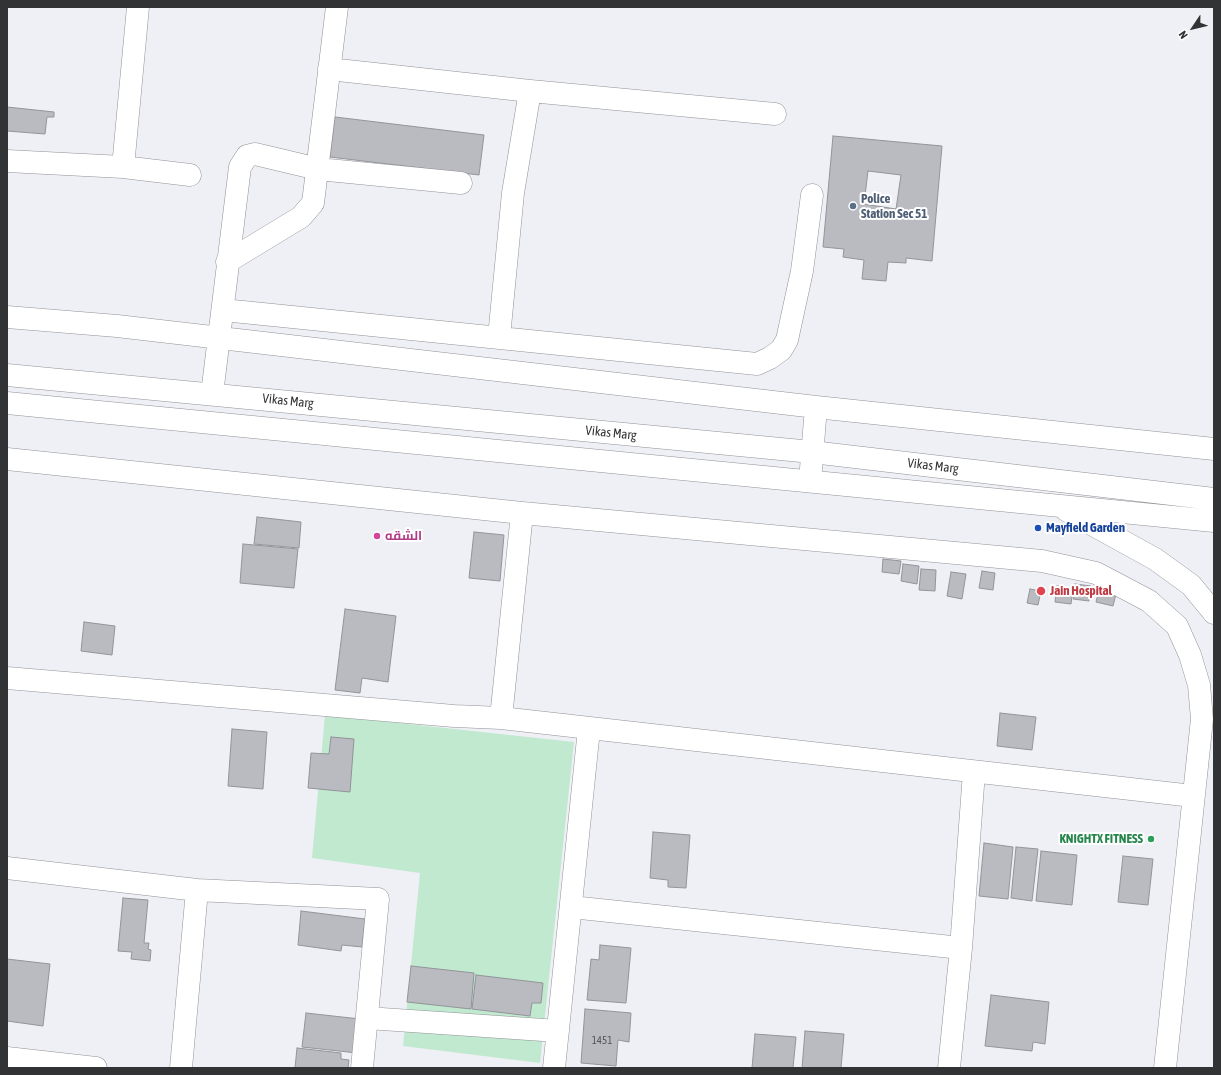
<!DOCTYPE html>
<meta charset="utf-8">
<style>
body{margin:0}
#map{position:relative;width:1221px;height:1075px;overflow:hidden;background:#eff0f6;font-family:"Asap Condensed",sans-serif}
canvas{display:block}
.frame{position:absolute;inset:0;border:8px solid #323335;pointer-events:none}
.north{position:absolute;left:1173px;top:8px;width:40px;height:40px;-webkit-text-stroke:3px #fff;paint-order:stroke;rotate:235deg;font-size:11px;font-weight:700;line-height:16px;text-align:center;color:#323335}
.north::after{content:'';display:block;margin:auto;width:14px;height:18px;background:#323335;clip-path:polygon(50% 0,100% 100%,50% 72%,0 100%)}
</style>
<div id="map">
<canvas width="1221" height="1075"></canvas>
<div class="frame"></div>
<div class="north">N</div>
</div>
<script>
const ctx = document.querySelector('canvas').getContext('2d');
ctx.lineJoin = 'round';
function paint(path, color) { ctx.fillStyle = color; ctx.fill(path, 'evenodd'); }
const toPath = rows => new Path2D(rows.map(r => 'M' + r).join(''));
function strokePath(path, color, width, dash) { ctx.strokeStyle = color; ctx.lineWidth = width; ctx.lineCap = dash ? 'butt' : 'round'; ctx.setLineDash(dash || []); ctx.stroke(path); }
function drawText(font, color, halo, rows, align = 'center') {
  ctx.font = font + ' "Asap Condensed",Cairo,sans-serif'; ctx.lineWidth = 4; ctx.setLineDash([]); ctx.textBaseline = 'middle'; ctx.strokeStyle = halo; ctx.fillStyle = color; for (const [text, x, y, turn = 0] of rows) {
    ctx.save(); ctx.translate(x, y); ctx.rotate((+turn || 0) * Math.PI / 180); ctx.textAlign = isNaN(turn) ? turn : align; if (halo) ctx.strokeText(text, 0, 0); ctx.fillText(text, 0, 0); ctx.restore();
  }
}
paint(toPath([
 [325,715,574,742,540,1063,403,1046,420,873,312,858]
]), '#c0e9cf');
const building = toPath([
 [7,107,54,112,54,117,47,117,45,134,7,131,7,107],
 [335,117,484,135,479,175,330,157,335,117],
 [833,136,942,146,932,261,906,258,906,263,888,262,886,281,862,279,864,260,843,257,844,249,823,247,833,136],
 [868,171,901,175,896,209,864,204,868,171],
 [257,517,301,522,299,548,254,544,257,517],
 [474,532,504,535,500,581,469,578,474,532],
 [243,544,298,549,294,588,240,583,243,544],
 [883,559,901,561,899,574,882,572,883,559],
 [903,564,919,566,917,584,901,581,903,564],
 [921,569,936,570,935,591,919,590,921,569],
 [982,571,995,573,993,590,979,588,982,571],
 [951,572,966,574,962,599,947,596,951,572],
 [1075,584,1091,586,1089,601,1073,599,1075,584],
 [1057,586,1073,588,1071,604,1055,602,1057,586],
 [1100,586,1117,590,1113,606,1096,602,1100,586],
 [1030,589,1041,591,1038,605,1027,603,1030,589],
 [345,609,396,616,388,682,362,678,360,693,335,690,345,609],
 [84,622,115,626,112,655,81,651,84,622],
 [1000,713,1036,717,1032,750,997,746,1000,713],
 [232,729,267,732,263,789,228,786,232,729],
 [331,737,354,739,350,792,308,788,311,753,329,754,331,737],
 [653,832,690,835,686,888,668,887,668,880,650,878,653,832],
 [984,843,1013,847,1008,899,979,896,984,843],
 [1016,847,1038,849,1032,901,1011,898,1016,847],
 [1041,851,1077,855,1072,905,1036,901,1041,851],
 [1123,856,1153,859,1148,905,1118,902,1123,856],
 [123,898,148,900,144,943,149,943,148,949,151,950,150,961,131,959,132,952,118,951,123,898],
 [301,911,365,919,362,947,342,945,341,951,298,945,301,911],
 [600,945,631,948,626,1003,587,1000,591,959,599,960,600,945],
 [7,959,50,964,43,1026,7,1021,7,959],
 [411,966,474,973,471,1009,407,1002,411,966],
 [476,975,543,983,541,1003,532,1003,530,1016,472,1009,476,975],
 [991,995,1049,1002,1045,1044,1033,1042,1032,1051,985,1046,991,995],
 [585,1009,631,1013,629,1042,618,1040,616,1066,581,1063,585,1009],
 [306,1013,360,1019,357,1053,302,1047,306,1013],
 [805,1031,844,1034,841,1068,802,1068,805,1031],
 [755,1034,796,1037,793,1068,752,1068,755,1034],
 [297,1048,341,1053,341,1059,349,1060,348,1068,295,1068,297,1048]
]);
paint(building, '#babbc0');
strokePath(building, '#939499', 1);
const minor = toPath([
 [329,69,530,91,775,114],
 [7,161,123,167,138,7],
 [123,167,190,175],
 [227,262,301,217,313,203,337,7],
 [223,310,757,364,770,358,781,350,787,340,802,271,812,195],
 [7,317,117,326,816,407,1214,449],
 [499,337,513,193,530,91],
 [212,394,240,167,247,156,255,154,318,169,461,183],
 [7,459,522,513,1042,561,1096,573,1149,601,1177,626,1190,655,1199,685,1202,719,1165,1068],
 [810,481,816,407],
 [7,678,454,716,501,718,1193,796],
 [501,718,522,513],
 [7,868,197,890,378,899,362,1068],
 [571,907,961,948],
 [367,1018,558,1031],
 [7,1058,96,1068],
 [181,1068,197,890],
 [554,1068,589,729],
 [949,1068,961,948,974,772]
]);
const major = toPath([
 [7,375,812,452,1214,499],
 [7,403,1214,521],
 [1066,510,1155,559,1191,585,1214,613]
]);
strokePath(minor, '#919297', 23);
strokePath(major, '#919297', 23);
strokePath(minor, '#fff', 22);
strokePath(major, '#fff', 22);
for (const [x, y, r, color] of [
 [853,206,4,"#5c6f8a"],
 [1038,528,4,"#1a4fb4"],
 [377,536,4,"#d1479c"],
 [1041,591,5,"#e0444e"],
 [1151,839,4,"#2e9e5b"]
]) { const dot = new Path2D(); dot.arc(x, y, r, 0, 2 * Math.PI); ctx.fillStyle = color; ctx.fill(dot); strokePath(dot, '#fff', 1.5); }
drawText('11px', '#545558', null, [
 ["1451",602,1041]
]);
drawText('bold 13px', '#4e5e75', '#fff', [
 ["Police",861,199],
 ["Station Sec 51",861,214]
], 'left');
drawText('13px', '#323335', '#fff', [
 ["Vikas Marg",288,401,6],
 ["Vikas Marg",611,433,6],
 ["Vikas Marg",933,466,7]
]);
drawText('bold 13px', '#164399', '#fff', [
 ["Mayfield Garden",1046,528]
], 'left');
drawText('bold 13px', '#b23c85', '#fff', [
 ["الشقه",385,536]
], 'left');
drawText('bold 13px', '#be3a42', '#fff', [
 ["Jain Hospital",1050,591]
], 'left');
drawText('bold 13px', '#27864d', '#fff', [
 ["KNIGHTX FITNESS",1143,839]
], 'right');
</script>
